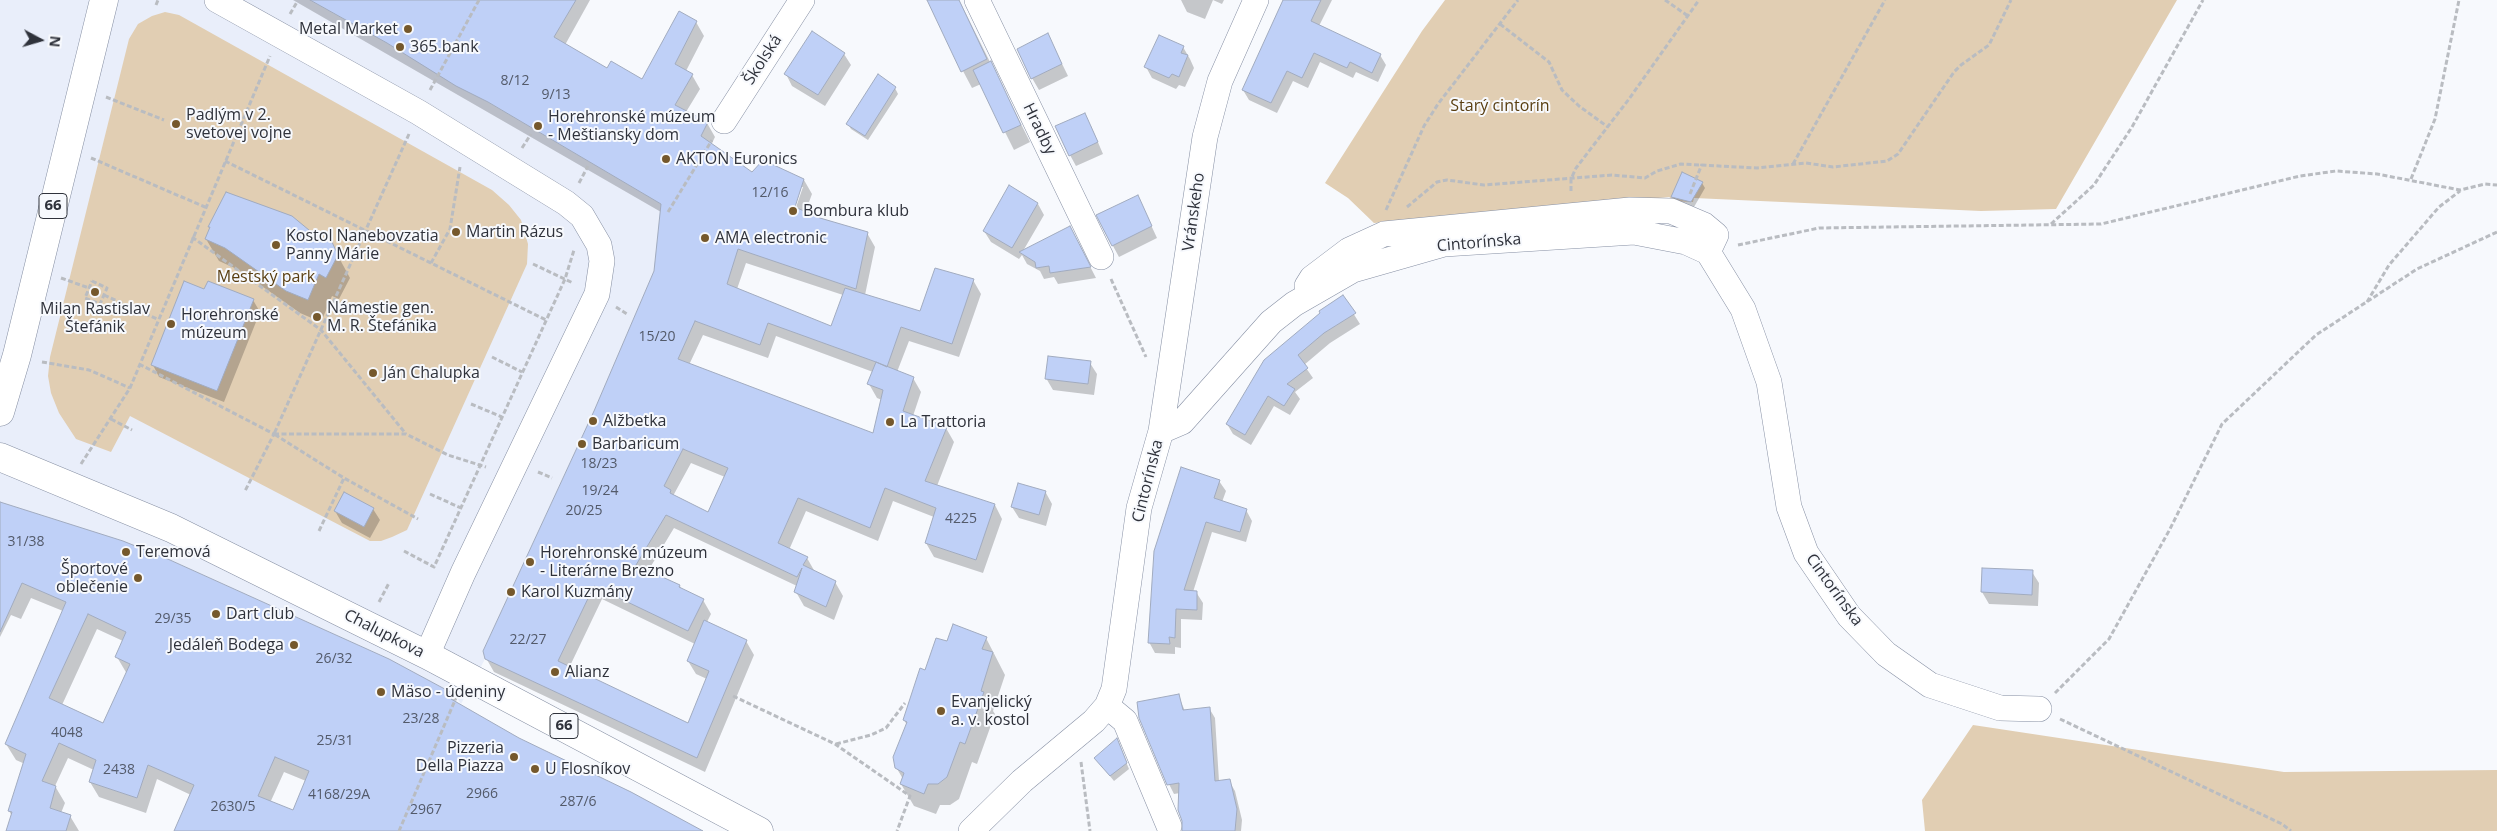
<!DOCTYPE html>
<meta charset="utf-8">
<style>
body{margin:0}
#map{position:relative;width:2497px;height:831px;overflow:hidden;background:#f7f9fd;font-family:"Open Sans",sans-serif}
canvas{display:block}
.north{position:absolute;left:15px;top:15px;width:50px;height:50px;-webkit-text-stroke:4px #f7f9fd;paint-order:stroke;rotate:96deg;font-size:14px;font-weight:700;line-height:20px;text-align:center;color:#2f323b}
.north::after{content:'';display:block;margin:auto;width:18px;height:22px;background:#2f323b;clip-path:polygon(50% 0,100% 100%,50% 72%,0 100%)}
</style>
<div id="map">
<canvas width="2497" height="831"></canvas>
<div class="north">N</div>
</div>
<script>
const ctx = document.querySelector('canvas').getContext('2d');
ctx.lineJoin = 'round';
function paint(path, color) { ctx.fillStyle = color; ctx.fill(path, 'evenodd'); }
const toPath = rows => new Path2D(rows.map(r => 'M' + r).join(''));
function strokePath(path, color, width, dash) { ctx.strokeStyle = color; ctx.lineWidth = width; ctx.lineCap = dash ? 'butt' : 'round'; ctx.setLineDash(dash || []); ctx.stroke(path); }
function drawText(font, color, halo, rows, align = 'center') {
  ctx.font = font + ' "Open Sans",sans-serif'; ctx.lineWidth = 4; ctx.setLineDash([]); ctx.textBaseline = 'middle'; ctx.strokeStyle = halo; ctx.fillStyle = color; for (const [text, x, y, turn = 0] of rows) {
    ctx.save(); ctx.translate(x, y); ctx.rotate((+turn || 0) * Math.PI / 180); ctx.textAlign = isNaN(turn) ? turn : align; if (halo) ctx.strokeText(text, 0, 0); ctx.fillText(text, 0, 0); ctx.restore();
  }
}
paint(toPath([
 [0,0,309,0,387,43,661,204,680,211,594,411,483,651,485,659,461,704,454,694,387,658,175,562,120,541,0,502]
]), '#e9eefa');
paint(toPath([
 [1445,0,2177,0,2056,209,1981,211,1694,198,1693,202,1668,201,1670,197,1374,223,1348,198,1325,183,1422,31],
 [165,12,179,15,492,190,509,205,521,220,528,244,527,264,407,530,392,537,381,541,370,541,130,416,111,452,76,439,59,413,51,393,48,376,50,357,129,39,138,24,152,16],
 [1973,725,2284,772,2497,770,2497,831,1925,831,1922,800]
]), '#e1ceb3');
paint(toPath([
 [293,0,590,0,565,45,607,69,643,81,696,22,704,36,686,71,692,75,700,89,686,112,707,123,715,137,711,145,752,174,804,180,812,194,805,213,867,233,875,247,865,295,920,313,973,280,981,294,959,357,909,341,897,372,913,378,921,392,913,416,946,428,954,442,937,486,995,505,1002,519,983,573,934,557,926,543,934,517,893,501,878,541,806,511,789,550,807,558,815,572,835,582,843,596,834,620,804,606,796,592,797,586,674,528,648,571,680,586,682,590,703,600,711,614,707,622,746,641,754,655,705,772,494,672,486,658,655,272,661,212],
 [800,187,803,187,794,213,791,213],
 [746,263,843,295,831,328,737,289],
 [703,335,768,358,776,336,873,372,869,384,877,398,882,400,874,434,689,365],
 [691,463,725,477,709,514,673,496],
 [602,599,695,644,688,661,696,674,707,679,688,724,569,668],
 [932,0,959,0,1030,142,1014,150,981,84,972,88,963,71],
 [1181,0,1213,0,1205,19,1187,12],
 [1213,0,1224,0,1222,4],
 [1285,0,1332,0,1319,26,1380,55,1386,65,1378,82,1356,72,1353,78,1320,62,1308,88,1293,81,1277,113,1249,100,1243,90],
 [1048,35,1068,76,1039,90,1032,78],
 [1159,37,1183,47,1190,59,1194,68,1185,87,1179,85,1176,89,1152,78,1146,67],
 [844,54,851,65,825,106,792,86,786,74],
 [878,76,895,88,898,94,868,140,851,129,848,124],
 [1091,126,1103,154,1076,166,1070,155],
 [1702,183,1705,188,1694,207,1675,202,1672,197],
 [1138,197,1157,238,1119,257,1113,246],
 [1038,204,1044,215,1023,251,1076,239,1096,278,1058,284,1054,277,1044,279,1040,271,1027,264,1022,255,1019,259,991,242,984,231],
 [209,227,314,236,331,243,350,278,339,299,332,296,321,322,300,313,239,270,219,261,206,239,211,229],
 [205,291,253,300,260,312,224,402,159,377,153,365],
 [1343,297,1360,324,1330,343,1304,365,1313,378,1295,392,1300,399,1290,415,1274,406,1251,445,1233,434,1227,424],
 [1090,363,1097,374,1094,395,1053,390,1046,378],
 [1219,481,1226,491,1222,502,1246,510,1252,521,1246,542,1212,532,1193,592,1196,592,1203,603,1202,620,1181,619,1181,648,1175,647,1175,654,1155,653,1149,642],
 [1046,493,1052,504,1046,526,1019,518,1012,507],
 [0,503,453,695,458,705,518,739,697,831,176,831,191,795,157,779,146,813,99,797,90,782,94,770,68,758,55,786,65,803,61,813,70,816,79,831,8,831,12,816,9,811,25,764,16,760,6,744,63,611,31,598,21,619,11,615,0,637],
 [97,629,123,641,117,657,127,674,104,725,62,705],
 [284,772,306,781,294,811,270,803],
 [373,509,380,520,370,538,342,523,335,511],
 [2032,572,2039,583,2038,606,1989,604,1982,592],
 [986,638,1005,675,993,711,995,714,977,764,972,762,959,799,950,805,940,805,936,814,914,806,901,784,903,779,896,767,907,725,904,720,925,671,947,643],
 [1178,695,1185,711,1209,708,1215,718,1219,781,1229,781,1235,791,1242,820,1241,831,1182,831,1185,828,1180,793,1174,794,1169,784],
 [1119,745,1129,769,1114,781,1095,758]
]), '#0003');
const building = toPath([
 [310,0,576,0,554,37,607,68,611,61,642,79,679,11,697,21,675,64,693,74,675,105,708,122,701,136,752,172,763,160,804,179,795,207,820,218,868,232,856,289,738,249,727,284,831,326,845,288,920,311,935,268,974,279,952,344,901,327,887,367,876,362,914,377,903,411,947,427,925,481,995,504,976,560,925,543,936,508,885,488,870,528,798,498,778,543,808,557,803,565,836,581,826,607,794,592,802,568,797,577,666,515,636,565,680,585,679,587,704,599,688,631,594,586,558,661,688,723,709,671,687,661,704,620,747,640,697,758,485,659,483,651,594,411,654,271,661,204,488,102,456,86,387,43,310,0],
 [695,321,760,345,768,323,876,362,867,384,883,390,873,433,678,359,695,321],
 [683,449,728,468,708,512,670,493,671,490,664,486,683,449],
 [927,0,959,0,987,59,961,72,927,0],
 [1283,0,1321,0,1311,21,1381,54,1372,73,1350,62,1347,68,1314,53,1302,78,1287,71,1271,103,1242,90,1283,0],
 [812,31,845,53,818,95,784,74,812,31],
 [1048,33,1062,64,1031,79,1017,49,1048,33],
 [1159,35,1184,46,1181,53,1188,55,1179,77,1172,74,1169,78,1144,67,1159,35],
 [991,61,1021,125,1003,133,973,70,991,61],
 [878,74,896,87,865,136,846,124,878,74],
 [1085,113,1098,142,1069,156,1055,126,1085,113],
 [1682,172,1703,182,1691,202,1671,197,1682,172],
 [1009,185,1038,203,1012,248,983,231,1009,185],
 [226,192,292,216,315,235,332,242,338,255,326,278,319,274,308,300,286,291,225,248,205,239,210,227,208,227,226,192],
 [1138,195,1152,226,1112,246,1096,215,1138,195],
 [1070,226,1091,267,1050,273,1049,266,1036,268,1035,262,1019,252,1070,226],
 [184,281,204,289,208,281,254,299,217,391,151,365,184,281],
 [1343,295,1356,313,1324,333,1298,355,1308,368,1287,384,1295,389,1284,406,1268,396,1245,435,1226,424,1264,360,1320,313,1319,311,1343,295],
 [1048,356,1091,361,1088,384,1045,379,1048,356],
 [1181,467,1220,480,1214,498,1247,509,1240,532,1206,522,1184,590,1197,591,1197,610,1176,609,1175,638,1169,637,1170,644,1148,643,1154,551,1181,467],
 [1018,483,1046,491,1039,515,1011,507,1018,483],
 [344,492,374,508,364,527,334,511,344,492],
 [0,502,123,541,170,560,389,659,454,694,451,699,519,738,631,792,703,831,174,831,194,785,148,765,137,798,89,782,96,760,59,743,42,781,56,786,50,808,71,815,66,831,6,831,12,812,8,811,26,754,5,744,66,602,22,583,0,632,0,502],
 [88,614,126,632,115,657,130,664,103,723,49,698,88,614],
 [275,757,309,771,293,810,258,796,275,757],
 [1982,568,2033,570,2032,595,1981,592,1982,568],
 [953,624,987,637,982,649,993,652,981,691,984,692,965,744,960,742,947,777,938,784,928,784,924,794,900,784,904,773,895,768,893,757,907,722,903,720,920,668,925,670,936,638,947,641,953,624],
 [1179,694,1183,710,1210,707,1215,781,1230,779,1237,809,1235,831,1182,831,1182,821,1178,810,1179,783,1167,785,1139,718,1137,702,1179,694],
 [1117,738,1127,763,1110,776,1094,758,1117,738]
]);
paint(building, '#bfd0f7');
strokePath(building, '#a1abbf', 1);
const minor = toPath([
 [217,0,418,112,566,203,582,216,599,245,602,261,597,294,463,573,427,655],
 [977,0,1101,257],
 [724,121,802,0],
 [1307,286,1312,278,1349,250,1384,234,1630,210,1671,211,1704,225,1716,235,1708,252],
 [1161,431,1182,422,1271,322,1294,304,1353,270,1444,244,1634,232,1686,242,1708,252,1743,309,1769,382,1789,507,1806,553,1849,616,1886,654,1930,685,2000,708,2039,709],
 [1107,706,1125,721,1169,826],
 [971,831,1022,781,1094,721,1107,706,1114,689,1139,508,1161,431,1205,137,1220,81,1256,0]
]);
const major = toPath([
 [0,412,17,355,104,0],
 [0,457,171,528,427,655,759,831]
]);
strokePath(minor, '#8790a4', 26);
strokePath(major, '#8790a4', 29);
strokePath(toPath([
 [1665,0,1688,16],
 [156,5,158,0],
 [290,14,297,2],
 [1500,24,1549,62,1562,90,1579,106,1608,127],
 [430,90,479,0],
 [106,97,164,120],
 [409,134,274,434,344,478,418,519],
 [522,148,531,134],
 [91,158,205,207],
 [225,161,546,320],
 [1793,164,1885,0],
 [2411,179,2435,119,2459,0],
 [579,183,588,166],
 [1571,191,1571,179,1576,168,1629,99,1699,0],
 [1690,194,1702,164],
 [1407,207,1437,182,1447,180,1484,185,1612,175,1645,178,1657,171,1681,164,1757,168,1806,163,1833,167,1887,161,1898,154,1954,72,1961,65,1989,45,2011,0],
 [1386,210,1424,126,1438,104,1518,0],
 [668,212,712,140],
 [2051,224,2094,185,2132,127,2203,0],
 [192,237,321,330,406,434],
 [1738,245,1819,228,2101,224,2300,176,2336,171,2377,174,2460,190,2485,184,2497,185],
 [431,263,450,229,460,167],
 [533,264,573,283],
 [61,278,89,288],
 [1111,279,1146,357],
 [92,281,107,288,100,304,85,298,92,281],
 [104,295,157,319],
 [2367,302,2389,265,2439,207,2460,191],
 [616,307,627,314],
 [492,357,522,372],
 [42,362,89,370,130,388],
 [139,364,274,434,245,491],
 [471,404,502,417],
 [111,419,132,430],
 [274,434,406,434,448,455,486,467],
 [81,464,130,388,270,56],
 [538,472,552,478],
 [430,494,461,508],
 [319,531,344,478],
 [404,551,434,567,565,279,574,250],
 [379,602,389,583],
 [2055,693,2109,639,2170,529,2222,424,2316,335,2417,269,2497,232],
 [733,696,835,744,910,796,897,831],
 [2060,719,2282,824,2291,831],
 [836,744,871,735,886,728,905,703],
 [1081,762,1090,831],
 [399,831,456,698]
]), '#b9bcc1', 3, [5, 2.5]);
strokePath(minor, '#fff', 25);
strokePath(major, '#fff', 28);
for (const [x, y, r, color] of [
 [408,29,5,"#75582c"],
 [400,47,5,"#75582c"],
 [176,124,5,"#75582c"],
 [538,126,5,"#75582c"],
 [666,159,5,"#75582c"],
 [793,211,5,"#75582c"],
 [456,232,5,"#75582c"],
 [705,238,5,"#75582c"],
 [276,245,5,"#75582c"],
 [95,292,5,"#75582c"],
 [317,317,5,"#75582c"],
 [171,324,5,"#75582c"],
 [373,373,5,"#75582c"],
 [593,421,5,"#75582c"],
 [890,422,5,"#75582c"],
 [582,444,5,"#75582c"],
 [126,552,5,"#75582c"],
 [530,562,5,"#75582c"],
 [138,578,5,"#75582c"],
 [511,592,5,"#75582c"],
 [216,614,5,"#75582c"],
 [294,645,5,"#75582c"],
 [555,672,5,"#75582c"],
 [381,692,5,"#75582c"],
 [941,711,5,"#75582c"],
 [514,757,5,"#75582c"],
 [535,769,5,"#75582c"]
]) { const dot = new Path2D(); dot.arc(x, y, r, 0, 2 * Math.PI); ctx.fillStyle = color; ctx.fill(dot); strokePath(dot, '#f7f9fd', 2); }
drawText('14px', '#535a6a', null, [
 ["8/12",515,81],
 ["9/13",556,95],
 ["12/16",770,193],
 ["15/20",657,337],
 ["18/23",599,464],
 ["19/24",600,491],
 ["20/25",584,511],
 ["4225",961,519],
 ["31/38",26,542],
 ["29/35",173,619],
 ["22/27",528,640],
 ["26/32",334,659],
 ["23/28",421,719],
 ["4048",67,733],
 ["25/31",335,741],
 ["2438",119,770],
 ["2966",482,794],
 ["4168/29A",339,795],
 ["287/6",578,802],
 ["2630/5",233,807],
 ["2967",426,810]
]);
for (const [x, y, w] of [
 [53,206,28],
 [564,726,28]
]) { const box = new Path2D(); box.roundRect(x - w / 2, y - 12.5, w, 25, 4); ctx.fillStyle = '#f7f9fd'; ctx.fill(box); strokePath(box, '#2f323b', 1); }
drawText('bold 15px', '#2f323b', null, [
 ["66",53,206],
 ["66",564,726]
]);
drawText('16px', '#2f323b', '#f7f9fd', [
 ["Metal Market",398,29,"right"],
 ["365.bank",410,47],
 ["Padlým v 2.",186,115],
 ["svetovej vojne",186,133],
 ["Horehronské múzeum",548,117],
 ["- Meštiansky dom",548,135],
 ["AKTON Euronics",676,159],
 ["Bombura klub",803,211],
 ["Martin Rázus",466,232],
 ["Kostol Nanebovzatia",286,236],
 ["Panny Márie",286,254],
 ["AMA electronic",715,238],
 ["Námestie gen.",327,308],
 ["M. R. Štefánika",327,326],
 ["Milan Rastislav",95,309,"center"],
 ["Štefánik",95,327,"center"],
 ["Horehronské",181,315],
 ["múzeum",181,333],
 ["Ján Chalupka",383,373],
 ["Alžbetka",603,421],
 ["La Trattoria",900,422],
 ["Barbaricum",592,444],
 ["Teremová",136,552],
 ["Horehronské múzeum",540,553],
 ["- Literárne Brezno",540,571],
 ["Športové",128,569,"right"],
 ["oblečenie",128,587,"right"],
 ["Karol Kuzmány",521,592],
 ["Dart club",226,614],
 ["Jedáleň Bodega",284,645,"right"],
 ["Alianz",565,672],
 ["Mäso - údeniny",391,692],
 ["Evanjelický",951,702],
 ["a. v. kostol",951,720],
 ["Pizzeria",504,748,"right"],
 ["Della Piazza",504,766,"right"],
 ["U Flosníkov",545,769]
], 'left');
drawText('16px', '#2f323b', '#f7f9fd', [
 ["Školská",763,60,-57],
 ["Hradby",1039,129,64],
 ["Vránskeho",1194,212,-82],
 ["Cintorínska",1479,243,-5],
 ["Cintorínska",1148,481,-76],
 ["Cintorínska",1834,590,54],
 ["Chalupkova",384,634,27]
]);
drawText('16px', '#593e11', '#f7f9fd', [
 ["Starý cintorín",1500,106],
 ["Mestský park",266,277]
]);
</script>
